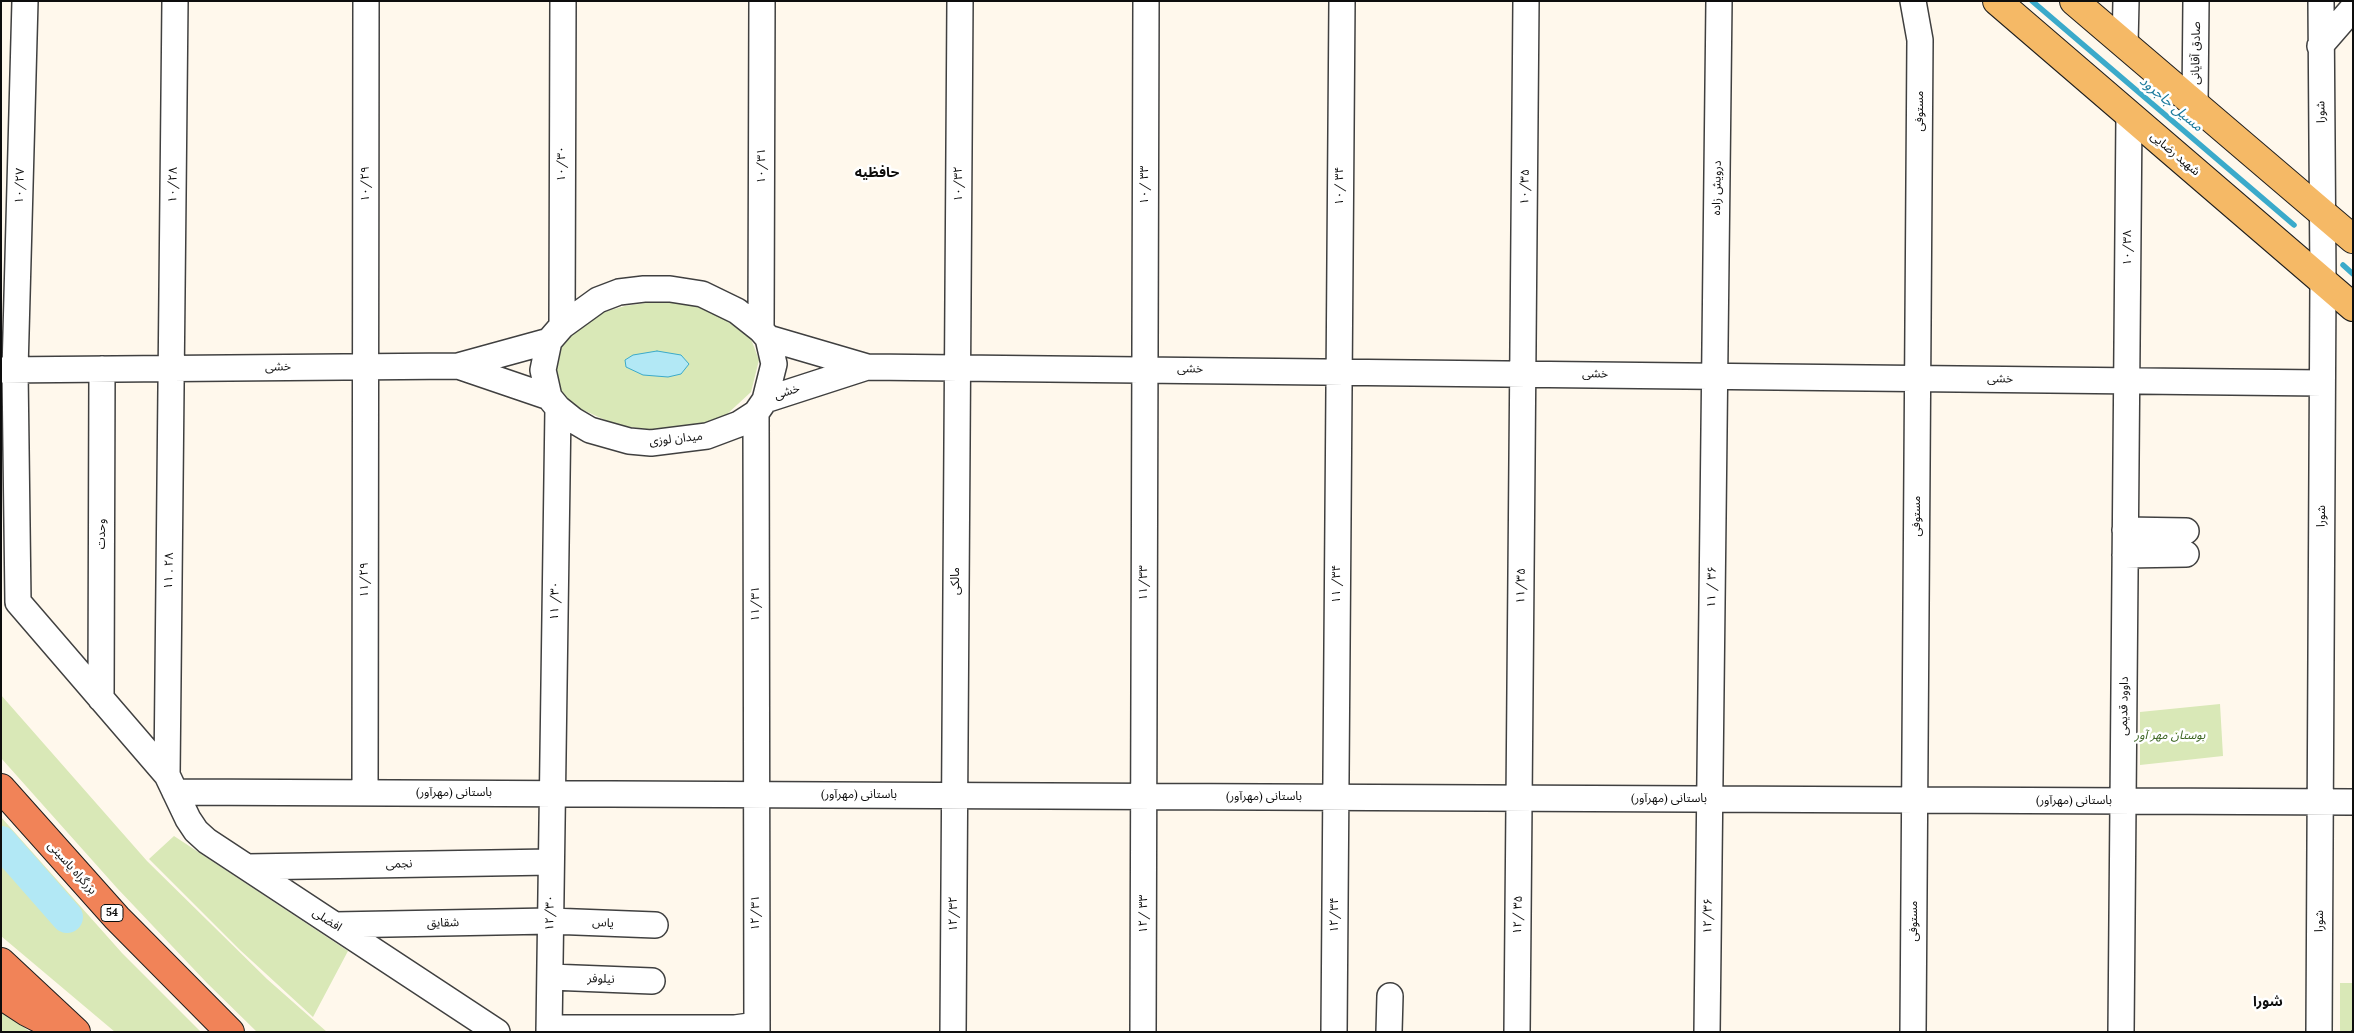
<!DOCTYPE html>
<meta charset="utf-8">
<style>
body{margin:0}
#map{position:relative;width:2354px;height:1033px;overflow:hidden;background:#fff8ec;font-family:Lora,serif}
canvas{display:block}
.frame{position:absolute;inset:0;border:2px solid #0d0d0d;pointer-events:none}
</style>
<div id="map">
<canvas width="2354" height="1033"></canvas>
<div class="frame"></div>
</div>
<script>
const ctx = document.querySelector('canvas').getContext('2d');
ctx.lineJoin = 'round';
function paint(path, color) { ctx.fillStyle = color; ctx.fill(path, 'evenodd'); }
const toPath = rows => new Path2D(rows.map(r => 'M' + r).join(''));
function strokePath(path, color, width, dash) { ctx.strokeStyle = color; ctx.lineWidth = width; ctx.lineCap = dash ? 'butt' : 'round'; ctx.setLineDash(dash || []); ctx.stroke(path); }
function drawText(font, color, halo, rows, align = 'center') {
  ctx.font = font + ' Lora,"Noto Sans Arabic",serif'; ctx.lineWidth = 5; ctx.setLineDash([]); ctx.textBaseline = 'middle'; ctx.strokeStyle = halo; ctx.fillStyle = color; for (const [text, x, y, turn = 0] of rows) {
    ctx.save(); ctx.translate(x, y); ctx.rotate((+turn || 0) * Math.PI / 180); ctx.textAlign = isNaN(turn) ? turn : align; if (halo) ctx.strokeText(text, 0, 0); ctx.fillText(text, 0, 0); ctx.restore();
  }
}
paint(toPath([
 [660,301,681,303,702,308,720,316,751,339,759,360,751,392,725,416,707,423,661,431,616,425,570,404,557,388,554,356,563,341,601,313,625,306],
 [1,695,147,861,267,979,327,1032,257,1032,207,983,117,888,1,758],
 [2220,704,2223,756,2140,765,2140,712],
 [1,817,122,953,201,1032,115,1032,1,936],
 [174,836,348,951,313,1017,240,950,149,859],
 [2340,983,2353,983,2353,1032,2340,1032],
 [1,1009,30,1032,1,1032]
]), '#d9e8b7');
const water = toPath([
 [657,351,681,355,689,364,681,374,668,377,643,375,626,367,625,360,633,355,657,351]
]);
paint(water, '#b2e8f5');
strokePath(water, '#3baaca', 1);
strokePath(toPath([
 [2032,1,2294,225],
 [2343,265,2353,274]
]), '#3baaca', 5.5);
strokePath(toPath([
 [1,842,67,917]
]), '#b2e8f5', 32);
const minor = toPath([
 [25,1,15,370,18,602,167,775,188,819,196,831,207,841,497,1032],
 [2125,45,2126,1],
 [2320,46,2353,8],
 [2195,104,2196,1],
 [644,289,670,289,702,294,737,311,761,330,768,338,774,364,765,400,756,413,739,424,707,436,651,443,629,441,590,430,573,420,558,408,549,397,543,370,549,341,562,326,598,300,619,292,644,289],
 [562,326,563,1],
 [761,330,762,1],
 [768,338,867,367,2322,383],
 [458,366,549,341],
 [1,370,458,366,549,397],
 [765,400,867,367],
 [756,413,757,1032],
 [2125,530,2186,531],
 [2125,555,2186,554],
 [101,699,102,369],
 [167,775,175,1],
 [175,792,2353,802],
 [365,793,366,1],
 [247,867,551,862],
 [335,925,550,921,655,925],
 [550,977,652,981],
 [549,1028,735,1028,757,1025],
 [549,1032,558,408],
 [953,1032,960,1],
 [1143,1032,1146,1],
 [1334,1032,1342,1],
 [1389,1032,1390,996],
 [1517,1032,1526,1],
 [1707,1032,1719,1],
 [1913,1032,1920,40,1913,1],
 [2121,1032,2129,115],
 [2319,1032,2323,280,2321,1]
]);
const major = toPath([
 [1997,1,2353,307],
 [2074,1,2353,239]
]);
const highway = toPath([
 [1,788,117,918,230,1032],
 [1,962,76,1032],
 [1,995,27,1012,60,1029]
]);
strokePath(minor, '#404040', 28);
strokePath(major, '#1e1e1e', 30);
strokePath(highway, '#1e1e1e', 30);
strokePath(toPath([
 [2351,1032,2353,1032]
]), '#2f2f2f', 3, [5, 2.5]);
strokePath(minor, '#fff', 25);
strokePath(major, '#f5b966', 28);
strokePath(highway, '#f18358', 28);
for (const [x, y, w] of [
 [112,913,22]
]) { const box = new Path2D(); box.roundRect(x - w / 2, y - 8.5, w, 17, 4); ctx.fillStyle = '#fff'; ctx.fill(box); strokePath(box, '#0d0d0d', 1); }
drawText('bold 11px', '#0d0d0d', null, [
 ["54",112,913]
]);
drawText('12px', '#0d0d0d', '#fff', [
 ["صادق آقایانی",2196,53,-89],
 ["مستوفی",1920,111,-90],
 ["شورا",2321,112,-91],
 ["شهید رضایی",2175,154,40],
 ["۱۰/۳۰",562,164,-90],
 ["۱۰/۳۱",762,166,-90],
 ["۱۰/۲۹",366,184,-90],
 ["۱۰/۳۲",959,184,-90],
 ["۱۰/۲۸",173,185,-89],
 ["۱۰/ ۳۳",1145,185,-90],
 ["۱۰/۲۷",20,186,-88],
 ["۱۰/ ۳۴",1340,186,-90],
 ["۱۰/۳۵",1525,187,-89],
 ["درویش زاده",1717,188,-89],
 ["۱۰/۳۸",2128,248,-90],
 ["خشی",278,367,-1],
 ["خشی",1190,369,1],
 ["خشی",1595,374,1],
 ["خشی",2000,379,1],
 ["خشی",787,392,-18],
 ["میدان لوزی",676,439,-6],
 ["مستوفی",1917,516,-90],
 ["شورا",2322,516,-90],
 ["وحدت",102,534,-90],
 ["۱۱ . ۲۸",169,571,-89],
 ["۱۱/۲۹",365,580,-90],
 ["مالکی",956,581,-90],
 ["۱۱/۳۳",1144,583,-90],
 ["۱۱ /۳۴",1337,584,-90],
 ["۱۱/۳۵",1521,586,-89],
 ["۱۱ / ۳۶",1712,587,-89],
 ["۱۱ /۳۰",555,601,-89],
 ["۱۱/۳۱",756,604,-90],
 ["داوود قدیمی",2124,706,-89],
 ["باستانی (مهرآور)",454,793],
 ["باستانی (مهرآور)",859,795],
 ["باستانی (مهرآور)",1264,797],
 ["باستانی (مهرآور)",1669,799],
 ["باستانی (مهرآور)",2074,801],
 ["نجمی",399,864,-1],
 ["بزرگراه یاسینی",72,868,48],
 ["۱۲/۳۰",550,913,-89],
 ["۱۲/۳۱",756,913,-90],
 ["۱۲/۳۲",954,914,-90],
 ["۱۲/ ۳۳",1144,914,-90],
 ["۱۲/۳۴",1335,915,-90],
 ["۱۲/ ۳۵",1518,915,-89],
 ["۱۲/۳۶",1708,916,-89],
 ["افضلی",327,920,33],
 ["مستوفی",1914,921,-90],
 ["شورا",2320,921,-90],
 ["شقایق",443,923,-1],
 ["یاس",603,923,3],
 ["نیلوفر",601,979,2]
]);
drawText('italic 12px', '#39631f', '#fff', [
 ["بوستان مهر آور",2170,736]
]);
drawText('italic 14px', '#19799b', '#fff', [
 ["مسیل جاجرود",2171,104,40]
]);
drawText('bold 14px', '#0d0d0d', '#fff', [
 ["حافظیه",877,173],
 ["شورا",2268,1002]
]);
</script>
